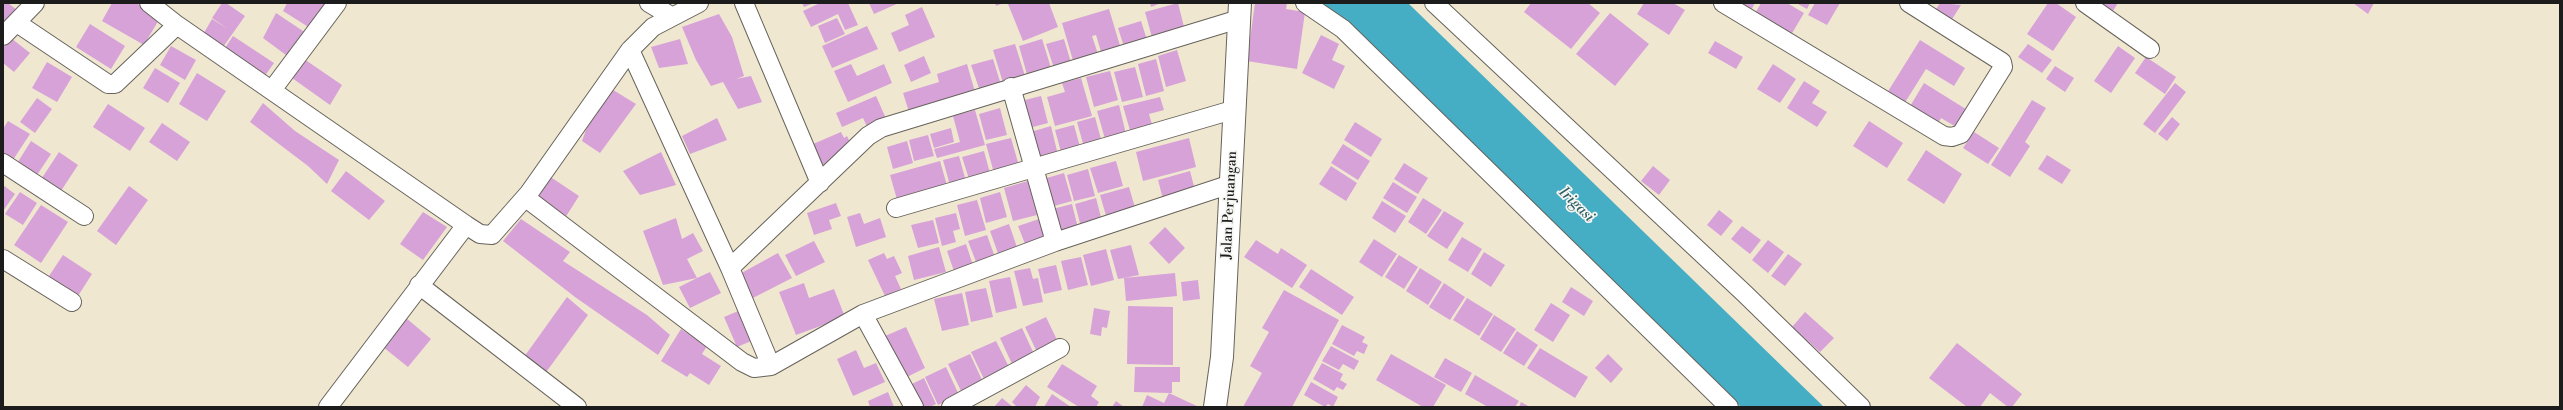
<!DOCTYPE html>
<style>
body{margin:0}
#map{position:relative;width:2563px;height:410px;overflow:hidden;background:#f0e7d1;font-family:"Libre Bodoni",serif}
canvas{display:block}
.frame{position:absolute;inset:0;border:4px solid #1c1c1c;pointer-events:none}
</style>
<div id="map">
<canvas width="2563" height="410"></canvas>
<div class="frame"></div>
</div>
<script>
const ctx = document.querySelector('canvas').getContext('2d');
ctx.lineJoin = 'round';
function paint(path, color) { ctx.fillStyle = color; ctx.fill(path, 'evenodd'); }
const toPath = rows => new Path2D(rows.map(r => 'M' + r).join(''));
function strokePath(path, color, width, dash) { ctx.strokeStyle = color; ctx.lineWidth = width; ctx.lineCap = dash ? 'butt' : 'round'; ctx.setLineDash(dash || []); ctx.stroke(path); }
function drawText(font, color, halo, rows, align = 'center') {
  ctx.font = font + ' "Libre Bodoni",serif'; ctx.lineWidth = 3.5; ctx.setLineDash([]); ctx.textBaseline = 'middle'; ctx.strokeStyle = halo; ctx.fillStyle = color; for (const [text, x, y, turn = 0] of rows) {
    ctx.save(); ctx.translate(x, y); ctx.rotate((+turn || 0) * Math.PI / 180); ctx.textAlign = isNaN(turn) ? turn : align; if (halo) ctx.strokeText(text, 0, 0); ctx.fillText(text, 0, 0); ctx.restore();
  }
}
paint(toPath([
 [1323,3,1408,3,1824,407,1741,407]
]), '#45aec4');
paint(toPath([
 [3,3,8,3,17,10,3,28],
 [112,3,136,3,160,18,144,45,102,21],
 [222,3,226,3,245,16,221,50,201,38,212,19,228,29,212,18],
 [287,3,326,3,310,28,283,11],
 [802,3,814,3,804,7],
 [820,3,848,3,858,25,845,30,838,14,811,27,803,11],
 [869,3,899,3,874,14],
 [995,3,1004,3,996,6],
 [1012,3,1049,3,1058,27,1023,41,1008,4],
 [1150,3,1161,3,1151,7],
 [1178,3,1184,27,1153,41,1145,12],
 [1255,3,1287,3,1286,9,1305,12,1297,69,1247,61],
 [1531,3,1588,3,1600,13,1571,49,1524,12],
 [1644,3,1673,3,1685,10,1669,35,1637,14],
 [1731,3,1755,3,1749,14],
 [1761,3,1787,3,1804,13,1791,35,1752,19],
 [1796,3,1810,3,1807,9],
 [1815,3,1840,3,1827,25,1808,15],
 [1940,3,1961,5,1949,24,1933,14],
 [2048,3,2056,3,2076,17,2053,51,2027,34],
 [2094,3,2118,3,2111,14],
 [2353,3,2374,3,2368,14],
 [922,7,935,37,899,52,891,33,909,25,905,15],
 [1109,9,1121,49,1102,55,1096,35,1092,36,1099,57,1074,64,1062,23],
 [276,13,312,37,294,61,263,38],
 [1610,13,1649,44,1615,86,1576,54],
 [719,14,732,37,744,76,736,79,751,76,762,102,738,109,723,82,711,86,696,60,682,27],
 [837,18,845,34,825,43,818,26],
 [1141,21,1148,43,1125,50,1118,28],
 [90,24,125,46,111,69,76,47],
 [867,26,878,49,832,68,822,46],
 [1321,35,1339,44,1332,60,1345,66,1334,89,1302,73],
 [233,36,274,63,262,80,221,54],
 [11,38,30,53,14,72,3,63,3,48],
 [680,39,688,64,659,68,651,47],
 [1042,39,1052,71,1028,78,1019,46],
 [1064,39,1072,66,1055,71,1046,44],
 [1920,40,1965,68,1954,86,1926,69,1904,104,1887,93],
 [1715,41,1743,57,1736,69,1708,53],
 [1015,44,1026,79,1004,86,993,50],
 [2028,44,2052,60,2042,73,2018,57],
 [171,46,196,60,185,80,160,65],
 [2118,46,2135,58,2111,93,2094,81],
 [1177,50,1186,81,1166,87,1158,56],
 [924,56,931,73,911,82,904,65],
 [2146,57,2176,77,2165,94,2135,73],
 [304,59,342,85,330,105,292,78],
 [993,59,1002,88,981,94,971,65],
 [1156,59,1164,91,1146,96,1138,64],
 [47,62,72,77,57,102,32,88],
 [851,64,857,76,884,64,892,83,848,102,834,71],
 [967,64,975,92,909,112,903,93,939,82,937,74],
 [1773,64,1796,79,1780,103,1757,89],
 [2055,66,2074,78,2065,92,2046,79],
 [1135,67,1143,97,1122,102,1114,72],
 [155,68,180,83,168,103,143,88],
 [1110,71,1118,100,1094,107,1086,77],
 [197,73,226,91,207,121,179,104],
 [1081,78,1092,116,1055,126,1047,97,1065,92,1062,83],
 [1804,81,1820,91,1812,103,1827,112,1817,127,1787,108],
 [1924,83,1969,111,1958,128,1941,118,1937,126,1909,108],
 [2175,83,2186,92,2155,133,2143,124],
 [605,85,636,104,600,153,582,141,587,127,581,120],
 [876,96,888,123,869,131,863,118,842,127,836,113],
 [1041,96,1048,123,1029,128,1021,101],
 [1160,97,1164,110,1149,114,1153,128,1131,134,1123,106],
 [37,98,52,109,35,133,20,122],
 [2032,100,2046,108,2025,142,2030,146,2010,177,1991,165],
 [263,103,295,131,339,160,327,184,308,166,250,122],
 [108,104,145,128,130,151,93,127],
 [1119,105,1126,134,1105,139,1097,111],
 [1000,108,1007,135,986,140,979,114],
 [975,110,985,145,937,158,934,149,960,142,953,116],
 [1095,117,1102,143,1084,147,1077,122],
 [2172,117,2180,124,2167,141,2158,134],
 [717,118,727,140,690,154,682,136],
 [8,121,30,134,11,163,3,158,3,129],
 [1869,121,1903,143,1887,168,1853,146],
 [1355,122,1382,139,1371,157,1344,140],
 [162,123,190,142,177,161,149,142],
 [1074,125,1080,147,1061,152,1055,130],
 [1051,126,1058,155,1035,162,1027,133],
 [951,128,954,142,934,148,930,134],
 [841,132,844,138,847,136,853,149,850,153,816,168,806,147],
 [1974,132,1999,148,1988,164,1963,148],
 [928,135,934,156,914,161,909,140],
 [1011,138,1019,166,994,173,986,144],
 [1189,138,1196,167,1143,181,1136,152],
 [31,141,51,154,35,178,16,165],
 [907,141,913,163,893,169,887,147],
 [1343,144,1370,161,1358,180,1331,163],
 [1926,150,1962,174,1944,204,1907,180],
 [984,151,991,177,970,182,962,157],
 [59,152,78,165,59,194,40,181],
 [661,152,676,185,640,195,623,171],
 [2047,155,2071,170,2062,184,2038,169],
 [959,156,967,185,951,189,943,160],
 [940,161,948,189,898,203,890,175],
 [1116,161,1123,186,1098,193,1090,168],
 [1404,163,1428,178,1418,194,1394,179],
 [1331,166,1357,183,1346,201,1319,184],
 [1653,166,1670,180,1659,195,1641,181],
 [1088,169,1095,196,1074,201,1067,175],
 [346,171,385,201,369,220,331,191],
 [1190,171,1196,194,1164,203,1158,180],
 [1064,173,1072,201,1047,208,1040,180],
 [546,174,579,196,565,218,529,193],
 [1028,181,1037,215,1013,221,1004,188],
 [1393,182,1417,197,1407,213,1383,198],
 [3,185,15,194,3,211],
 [129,186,148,200,116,245,97,231],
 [1129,187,1136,211,1107,219,1100,195],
 [20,192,37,203,23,225,5,214],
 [1000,192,1007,217,986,223,980,198],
 [1096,198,1103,225,1082,231,1075,204],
 [1423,198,1442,210,1426,234,1408,222],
 [977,200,986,230,965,236,957,205],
 [1382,201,1406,216,1395,233,1372,218],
 [836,203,841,216,829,220,832,229,814,235,807,213],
 [1072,204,1079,232,1057,238,1049,210],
 [41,205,68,222,41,263,14,245],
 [1719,210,1733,221,1721,236,1707,225],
 [1444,211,1464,223,1447,249,1427,236],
 [423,212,447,227,423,260,400,244],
 [860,213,864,224,880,218,886,237,856,247,847,217],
 [956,213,960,229,953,231,956,242,942,246,935,218],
 [676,218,682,239,693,233,703,251,687,259,697,278,710,272,721,293,690,308,679,287,697,278,663,285,643,231],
 [521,219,570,252,563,261,647,315,670,335,658,355,575,297,503,241],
 [1039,219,1047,242,1027,249,1018,226],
 [933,220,939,243,918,248,911,225],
 [1009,224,1019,253,1000,259,990,231],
 [1742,226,1761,240,1750,254,1731,239],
 [1165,227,1185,248,1169,264,1149,243],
 [987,235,996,260,978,267,968,241],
 [1462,237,1482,249,1468,272,1448,260],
 [1374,239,1397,254,1382,277,1359,262],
 [1256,240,1278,254,1281,248,1307,265,1292,288,1244,257],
 [1768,240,1784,252,1768,273,1752,260],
 [814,241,825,262,796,276,785,255],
 [966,244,974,268,955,274,947,251],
 [1131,245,1139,275,1124,278,1175,273,1177,296,1126,301,1124,278,1118,279,1110,250],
 [939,247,946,272,914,280,908,256],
 [1106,249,1114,280,1091,286,1083,255],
 [1484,252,1505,265,1491,287,1471,274],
 [778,253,792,278,749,300,736,276],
 [884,253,887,259,894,256,902,273,895,276,901,289,885,296,868,260],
 [1788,254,1802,264,1785,286,1771,276],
 [63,255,92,274,78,296,49,276],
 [1399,255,1418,267,1404,289,1385,277],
 [1081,257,1088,285,1068,290,1061,261],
 [1056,265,1062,290,1044,294,1038,269],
 [1030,268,1033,279,1038,278,1043,302,1023,306,1014,271],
 [1420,268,1442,282,1428,305,1406,291],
 [1311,269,1354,297,1342,315,1299,287],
 [1010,277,1017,308,996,313,989,281],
 [1198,280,1200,299,1183,301,1181,282],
 [804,283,809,298,834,289,845,317,796,335,779,292],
 [1444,283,1465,297,1450,320,1429,307],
 [1571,287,1593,301,1584,316,1562,302],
 [986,288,993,317,971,322,965,292],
 [1284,290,1339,320,1292,407,1243,407,1262,373,1250,366,1269,332,1262,328],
 [962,293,969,325,942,331,934,299],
 [567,297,588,315,544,375,524,357],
 [1467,298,1493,314,1479,336,1453,320],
 [1551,303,1570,315,1553,342,1534,330],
 [1128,306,1173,307,1173,365,1127,364],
 [1094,308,1110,311,1107,328,1102,327,1101,336,1090,334],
 [743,309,756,339,737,347,724,317],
 [1805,312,1834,338,1820,352,1792,327],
 [1494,315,1516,329,1501,352,1480,339],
 [1046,317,1058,342,1037,352,1025,327],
 [406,318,431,339,408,367,383,347],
 [1342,325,1365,337,1362,342,1368,345,1364,354,1357,351,1354,356,1332,344],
 [906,327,925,368,905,378,885,336],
 [1022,328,1034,354,1012,364,1000,338],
 [681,329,707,346,702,354,721,366,709,385,690,373,687,377,661,361],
 [1517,331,1538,345,1524,366,1503,353],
 [996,341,1009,367,984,379,971,352],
 [1957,343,2022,394,2012,407,2008,407,1990,393,1980,407,1967,407,1929,378],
 [1331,346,1359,361,1354,370,1343,364,1339,370,1322,361],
 [1540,348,1588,377,1575,398,1527,368],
 [856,350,864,368,876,363,885,382,853,396,837,359],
 [970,354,982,380,961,391,948,364],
 [1391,354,1446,385,1433,407,1423,407,1376,380],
 [1608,354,1623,369,1611,383,1595,368],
 [1445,358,1472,373,1461,392,1434,377],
 [1322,363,1343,374,1340,380,1347,384,1343,390,1337,387,1334,391,1313,379],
 [1062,364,1097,386,1091,396,1099,402,1096,407,1079,407,1047,387],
 [946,367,959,395,938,405,925,377],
 [1135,367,1180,367,1180,382,1172,382,1172,393,1169,393,1199,407,1142,407,1147,395,1164,403,1169,393,1134,392],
 [1475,375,1519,401,1515,407,1488,407,1465,394],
 [924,378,936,404,930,407,916,407,906,387],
 [1311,382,1338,397,1333,407,1328,404,1325,407,1304,395],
 [1026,385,1040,397,1035,407,1017,407,1012,402],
 [888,392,894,407,870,407,868,401],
 [1052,394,1071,407,1044,407],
 [1002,398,1013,407,994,407],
 [1116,401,1124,407,1112,407],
 [1521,402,1530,407,1519,407]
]), '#d7a2d8');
const minor = toPath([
 [649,3,671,16],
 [744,3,820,183],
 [1305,3,1343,29,1729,407],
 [1434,3,1744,293,1861,407],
 [1723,3,1944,136,1952,137,1961,134,2003,67,2002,62,1909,3],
 [2085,3,2150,49],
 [17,23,108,84,115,84,177,25,149,3],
 [177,25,466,225,480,234,492,235,529,193,630,50,653,27,699,3],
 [3,36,35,3],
 [630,50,730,268,868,136,881,128,1239,19],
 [1011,87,1055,242],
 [272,90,337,3],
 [3,163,84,216],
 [526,198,742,362,754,368,771,366],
 [896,208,1236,109],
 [3,259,72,302],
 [730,268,771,366,863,314,1055,242,1231,184],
 [419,285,577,407],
 [863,314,914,407],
 [328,407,466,225],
 [951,407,1060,348]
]);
const major = toPath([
 [1215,407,1222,357,1240,3]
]);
strokePath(minor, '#66635b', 20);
strokePath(major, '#66635b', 24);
strokePath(minor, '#fff', 18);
strokePath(major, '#fff', 22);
drawText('14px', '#1c1c1c', '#f6f6f2', [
 ["Jalan Perjuangan",1230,205,-87]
]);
drawText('italic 15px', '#2e5e68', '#f6f6f2', [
 ["Irigasi",1576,205,44]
]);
</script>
